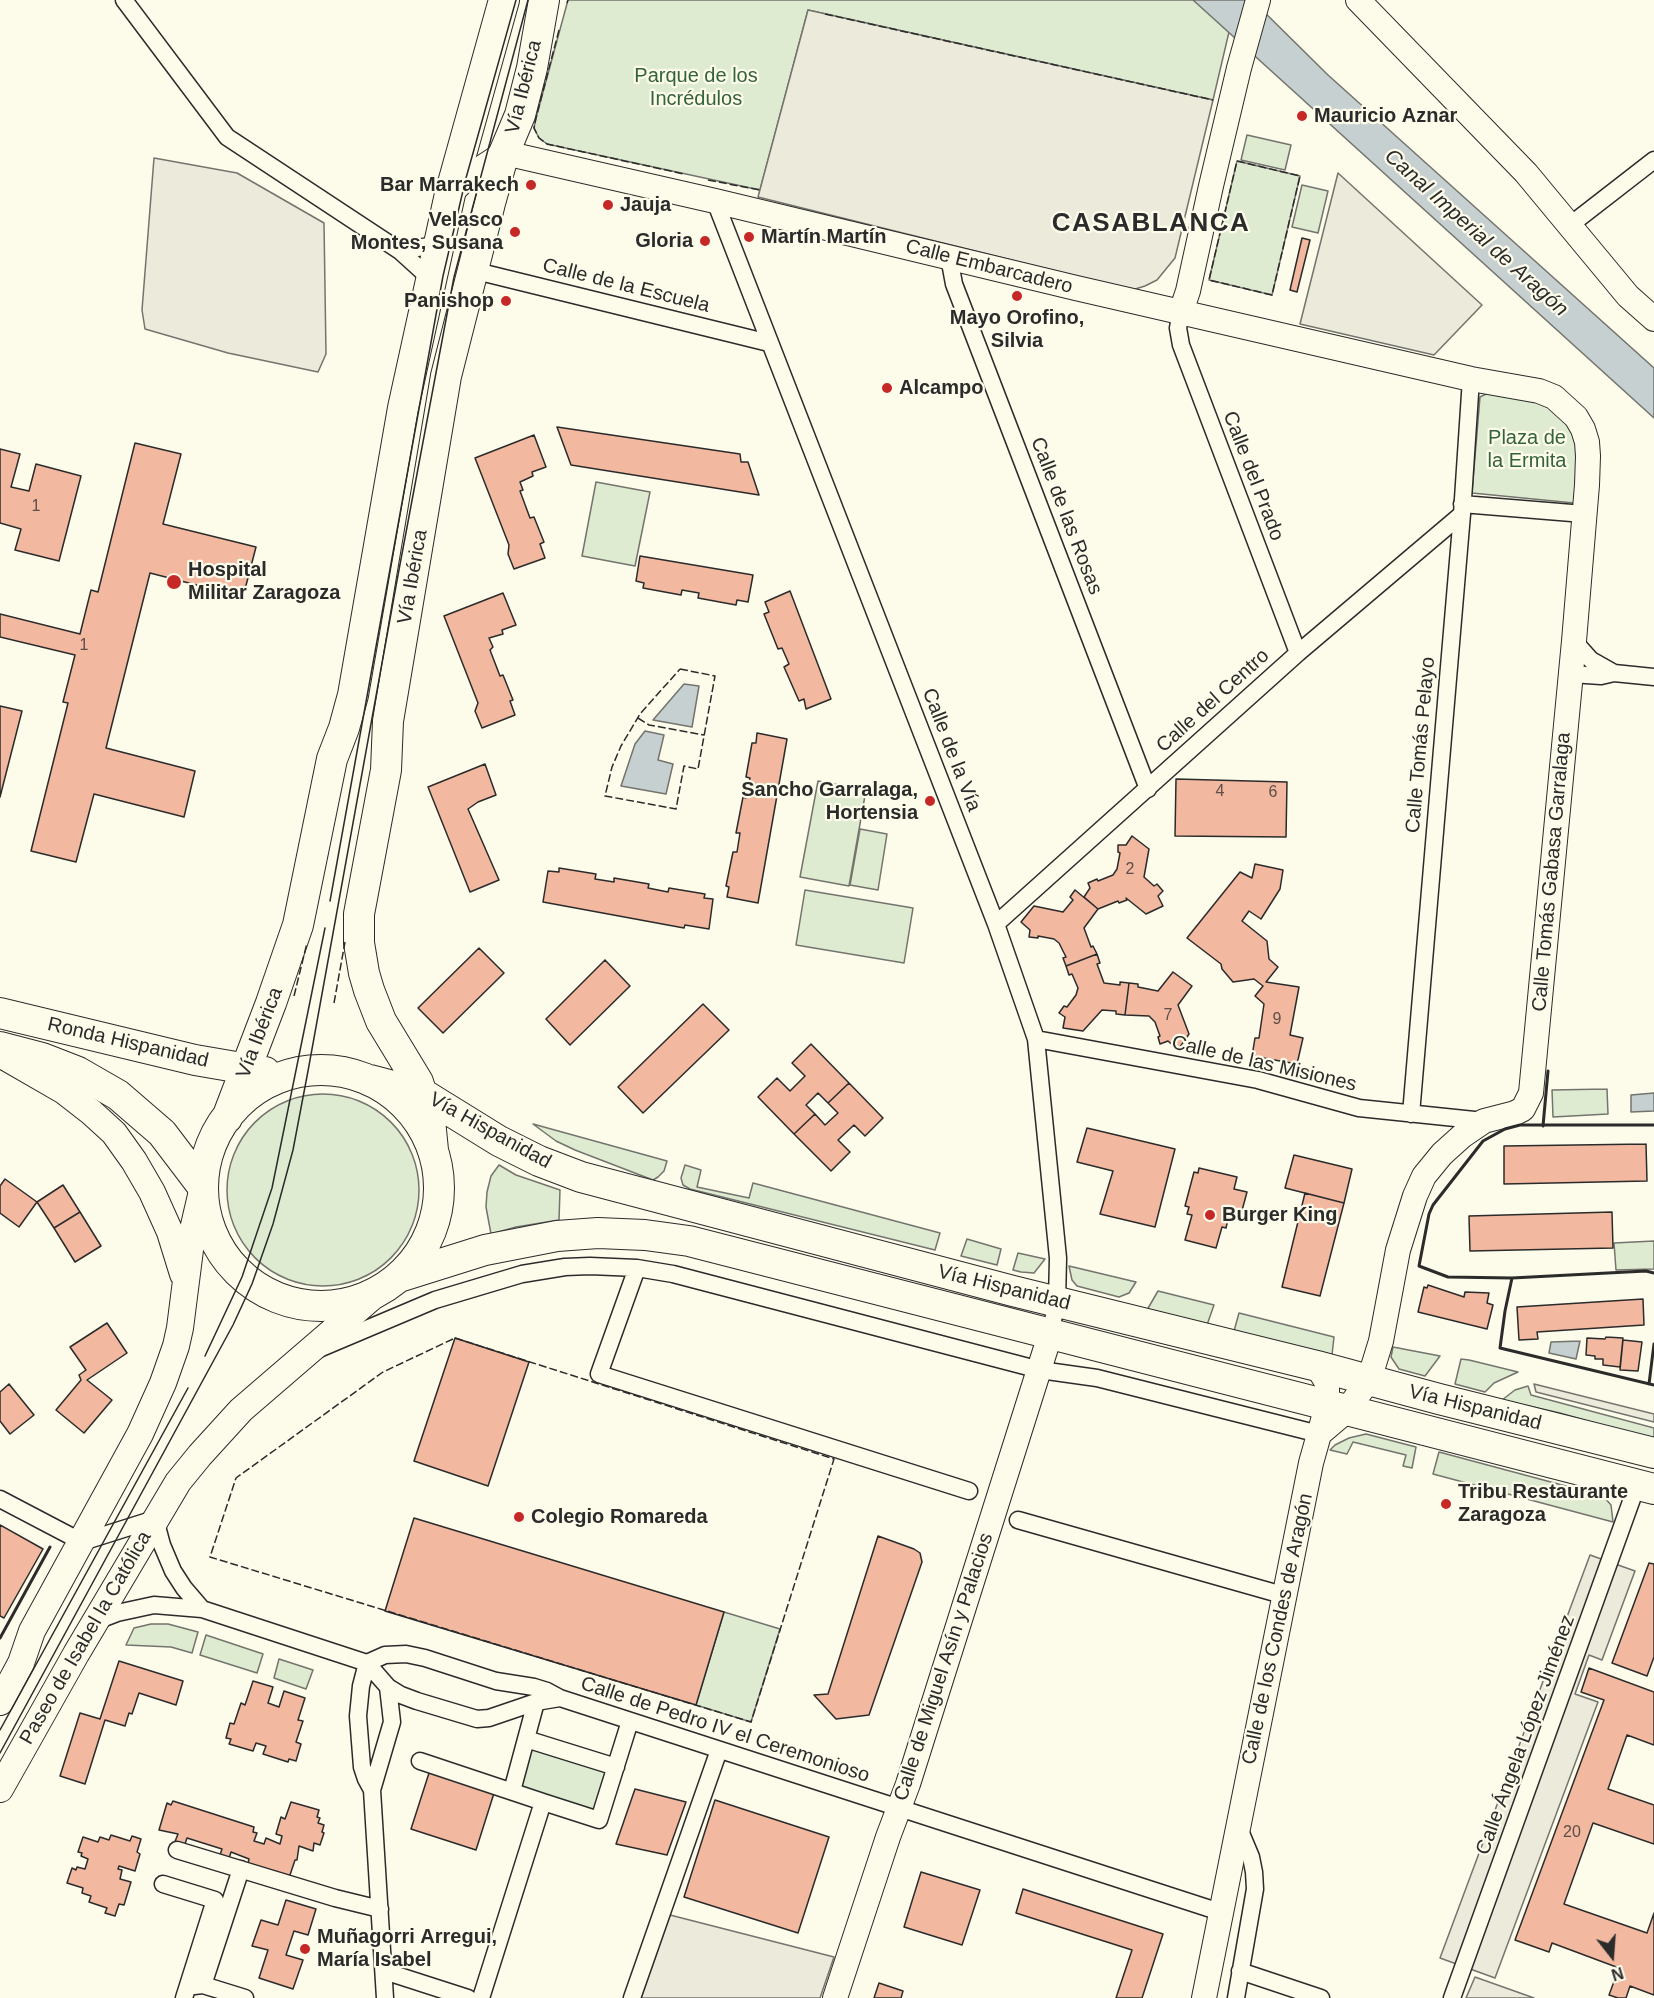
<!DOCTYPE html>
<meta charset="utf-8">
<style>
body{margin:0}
#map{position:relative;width:1654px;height:1998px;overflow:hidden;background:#fdfbea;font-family:Arial,sans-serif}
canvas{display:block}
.north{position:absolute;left:1582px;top:1926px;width:60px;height:60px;-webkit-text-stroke:4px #fdfbea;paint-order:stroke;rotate:163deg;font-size:16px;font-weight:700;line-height:24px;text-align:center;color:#2b2b2b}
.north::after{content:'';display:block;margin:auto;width:21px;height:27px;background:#2b2b2b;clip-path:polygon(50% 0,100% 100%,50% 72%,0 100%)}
</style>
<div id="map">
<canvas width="1654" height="1998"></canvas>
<div class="north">N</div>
</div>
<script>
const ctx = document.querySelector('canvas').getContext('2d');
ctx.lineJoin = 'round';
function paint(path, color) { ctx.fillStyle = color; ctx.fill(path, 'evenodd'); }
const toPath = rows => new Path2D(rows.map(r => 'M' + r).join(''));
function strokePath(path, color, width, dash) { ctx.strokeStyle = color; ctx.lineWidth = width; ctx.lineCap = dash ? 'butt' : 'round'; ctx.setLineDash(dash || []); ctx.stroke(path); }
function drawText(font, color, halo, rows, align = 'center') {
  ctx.font = font + ' Arial,sans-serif'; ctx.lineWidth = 4.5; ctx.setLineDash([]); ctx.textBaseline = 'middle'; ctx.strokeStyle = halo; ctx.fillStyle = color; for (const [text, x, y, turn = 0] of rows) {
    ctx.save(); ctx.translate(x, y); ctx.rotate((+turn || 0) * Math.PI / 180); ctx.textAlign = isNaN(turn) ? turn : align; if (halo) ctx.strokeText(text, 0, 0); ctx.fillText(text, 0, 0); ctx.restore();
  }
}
const green = toPath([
 [568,0,1195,0,1229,32,1213,100,808,10,760,190,547,144,539,138,534,128,536,118,568,0],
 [1247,135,1291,145,1285,170,1241,160,1247,135],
 [1237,161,1300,176,1272,295,1209,280,1237,161],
 [1302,185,1328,191,1318,233,1292,227,1302,185],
 [1488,393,1541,402,1568,419,1578,444,1574,503,1472,493,1480,397,1488,393],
 [596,482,650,492,635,566,582,556,596,482],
 [818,781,866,790,849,886,800,877,818,781],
 [860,829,887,834,878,890,850,885,860,829],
 [805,890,913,908,904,963,796,945,805,890],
 [1607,1089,1608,1114,1553,1117,1552,1090,1607,1089],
 '227 1190a96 96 0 1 1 192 0a96 96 0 1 1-192 0Z',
 [533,1124,667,1161,664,1171,658,1177,653,1180,575,1150,556,1141,533,1124],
 [499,1165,516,1175,560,1190,559,1220,516,1227,491,1234,486,1207,487,1192,491,1176,499,1165],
 [685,1165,701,1170,697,1187,749,1198,753,1183,940,1233,935,1250,690,1189,683,1185,681,1178,685,1165],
 [967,1239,1001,1249,997,1265,961,1256,967,1239],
 [1654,1241,1654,1269,1616,1270,1614,1243,1654,1241],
 [1018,1253,1045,1259,1034,1273,1021,1272,1013,1270,1018,1253],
 [1069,1266,1136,1282,1129,1293,1119,1297,1077,1286,1072,1280,1069,1266],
 [1158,1291,1214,1305,1207,1325,1147,1310,1158,1291],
 [1239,1313,1334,1337,1332,1355,1234,1331,1239,1313],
 [1393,1347,1440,1356,1425,1376,1399,1369,1391,1357,1393,1347],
 [1461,1359,1469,1360,1518,1372,1494,1383,1485,1392,1455,1384,1461,1359],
 [1528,1386,1531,1395,1654,1428,1654,1440,1560,1413,1502,1400,1515,1390,1528,1386],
 [1366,1434,1416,1447,1412,1468,1403,1466,1406,1455,1353,1442,1347,1454,1330,1450,1335,1445,1349,1438,1366,1434],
 [1439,1452,1603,1496,1611,1505,1613,1522,1433,1474,1439,1452],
 [724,1612,780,1629,751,1722,696,1705,724,1612],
 [151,1624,168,1624,198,1632,192,1653,171,1647,126,1645,134,1628,151,1624],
 [206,1635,263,1654,257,1673,200,1655,206,1635],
 [279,1659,313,1670,306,1689,274,1678,279,1659],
 [528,1742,612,1771,600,1817,512,1789,528,1742]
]);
paint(green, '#deebd1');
strokePath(green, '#74746e', 1.5);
const parking = toPath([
 [808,10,1213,100,1175,258,1157,280,1145,286,1132,290,758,197,808,10],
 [154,158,237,173,324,223,326,354,318,372,228,353,145,329,142,310,154,158],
 [1338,173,1482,305,1434,355,1300,324,1338,173],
 [1534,1384,1654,1414,1654,1422,1536,1392,1534,1384],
 [1590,1555,1635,1571,1602,1660,1589,1655,1575,1694,1598,1702,1495,1978,1440,1958,1590,1555],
 [670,1915,834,1957,820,1998,641,1998,670,1915],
 [1475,1977,1534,1998,1466,1998,1475,1977]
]);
paint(parking, '#eceadb');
strokePath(parking, '#74746e', 1.5);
const water = toPath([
 [1193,0,1252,0,1328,75,1654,368,1654,418,1193,0],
 [684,684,699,686,692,727,653,720,684,684],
 [645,731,664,735,658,760,673,764,666,794,621,786,635,744,645,731],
 [1654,1093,1654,1111,1631,1112,1631,1095,1654,1093],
 [1580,1341,1576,1359,1549,1353,1551,1342,1580,1341]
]);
paint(water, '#c7d0d0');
strokePath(water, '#74746e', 1.5);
const building = toPath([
 [1302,238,1310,240,1297,292,1290,290,1302,238],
 [557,427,740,454,741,462,748,462,759,495,571,465,557,427],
 [534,435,546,467,532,472,533,476,520,482,523,490,520,491,530,518,534,517,544,542,540,544,545,558,514,569,508,554,509,545,475,458,534,435],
 [135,443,181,454,163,524,256,547,243,597,150,573,106,748,195,771,184,817,94,794,76,862,31,851,68,703,63,702,75,655,0,637,0,614,80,634,91,590,98,592,135,443],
 [0,449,20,454,11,487,29,491,36,464,81,476,59,561,15,550,21,529,0,523,0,449],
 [640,556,753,575,748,602,737,600,736,605,698,598,699,593,682,590,681,595,643,588,644,583,636,581,640,556],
 [790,591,831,699,806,709,804,699,799,701,784,667,789,664,782,648,778,649,764,614,769,612,765,602,790,591],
 [503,593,516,625,502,630,503,634,489,638,493,647,490,650,500,676,503,675,513,700,510,701,515,715,482,728,475,711,478,703,444,616,503,593],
 [0,706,22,711,0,797,0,706],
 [757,733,787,739,758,903,727,897,729,887,726,886,733,852,737,852,740,833,736,833,743,797,746,798,750,778,746,777,752,743,756,743,757,733],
 [485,764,496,795,478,802,468,809,499,880,470,892,428,787,485,764],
 [1176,779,1287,782,1286,837,1175,836,1176,779],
 [1132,836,1149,849,1144,877,1154,886,1157,884,1163,891,1158,896,1163,906,1146,914,1126,898,1127,900,1119,903,1118,901,1098,909,1084,897,1090,888,1088,883,1097,879,1098,881,1113,875,1117,869,1120,853,1118,852,1118,845,1126,845,1132,836],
 [1255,864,1283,870,1280,889,1261,919,1249,911,1242,921,1267,941,1269,959,1278,967,1266,982,1299,987,1290,1035,1303,1038,1297,1064,1252,1056,1255,1038,1259,1038,1264,1004,1255,996,1263,986,1254,979,1233,982,1222,969,1221,964,1187,938,1240,872,1252,878,1255,864],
 [559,868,596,874,595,879,614,882,614,878,649,884,648,888,668,892,669,888,705,894,704,898,713,899,709,929,685,925,684,928,543,902,548,871,559,872,559,868],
 [1075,890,1098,909,1084,928,1091,947,1093,946,1097,954,1066,966,1063,958,1066,957,1059,943,1054,939,1038,936,1038,938,1029,937,1030,930,1021,922,1034,906,1063,912,1073,900,1070,897,1075,890],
 [479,948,504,973,443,1033,418,1008,479,948],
 [1097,954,1100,963,1097,964,1104,983,1120,985,1120,982,1129,983,1125,1015,1116,1014,1116,1011,1102,1010,1083,1031,1063,1028,1065,1017,1059,1013,1064,1006,1067,1007,1076,995,1078,988,1072,974,1069,975,1066,966,1097,954],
 [605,960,630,986,570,1045,546,1019,605,960],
 [1173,972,1192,986,1178,1005,1189,1034,1178,1050,1168,1041,1160,1044,1158,1037,1160,1036,1155,1022,1149,1016,1125,1015,1129,983,1138,984,1138,987,1158,991,1173,972],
 [703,1004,729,1030,643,1113,618,1087,703,1004],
 [811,1044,849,1083,828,1103,818,1093,806,1105,815,1114,794,1134,758,1097,777,1078,790,1091,805,1076,792,1063,811,1044],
 [849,1083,883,1118,865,1136,854,1125,838,1140,850,1152,831,1171,794,1134,815,1114,825,1125,838,1113,828,1103,849,1083],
 [1087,1128,1175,1149,1155,1227,1100,1214,1113,1171,1077,1162,1087,1128],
 [1646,1144,1647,1181,1504,1184,1504,1146,1646,1144],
 [1294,1155,1352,1169,1344,1203,1285,1188,1294,1155],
 [1199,1168,1237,1177,1234,1189,1247,1192,1240,1218,1229,1215,1226,1228,1222,1227,1216,1248,1185,1240,1192,1215,1187,1214,1189,1207,1185,1206,1194,1172,1198,1173,1199,1168],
 [5,1179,37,1202,19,1227,0,1213,0,1186,5,1179],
 [63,1185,80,1212,54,1228,37,1202,63,1185],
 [1305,1193,1344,1203,1320,1296,1282,1287,1305,1193],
 [80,1212,101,1246,75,1262,54,1228,80,1212],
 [1612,1212,1613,1248,1470,1251,1469,1216,1612,1212],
 [1428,1285,1464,1297,1465,1292,1489,1293,1487,1303,1493,1305,1487,1329,1418,1312,1424,1287,1427,1288,1428,1285],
 [1643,1299,1644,1325,1537,1332,1538,1339,1519,1340,1517,1307,1643,1299],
 [107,1323,127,1353,87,1380,112,1400,84,1433,56,1410,81,1380,79,1375,86,1370,70,1347,107,1323],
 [1606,1337,1623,1338,1620,1367,1603,1365,1603,1359,1595,1359,1595,1356,1586,1355,1587,1338,1605,1339,1606,1337],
 [455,1338,529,1362,488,1486,414,1461,455,1338],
 [1623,1340,1642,1342,1638,1371,1620,1370,1623,1340],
 [9,1384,34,1415,10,1434,0,1421,0,1392,9,1384],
 [414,1518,724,1612,696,1705,385,1611,414,1518],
 [0,1525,43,1549,4,1618,0,1616,0,1525],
 [878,1536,914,1549,920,1553,922,1562,869,1715,836,1719,814,1695,828,1694,878,1536],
 [1649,1563,1654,1564,1654,1657,1647,1676,1612,1663,1649,1563],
 [119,1661,183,1681,176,1705,139,1693,132,1714,129,1713,125,1726,105,1720,85,1784,60,1776,80,1713,100,1719,119,1661],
 [1589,1668,1654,1692,1654,1745,1627,1735,1608,1789,1654,1805,1654,1844,1593,1823,1564,1904,1647,1933,1654,1913,1654,1995,1630,1986,1626,1998,1618,1998,1609,1995,1619,1968,1552,1943,1549,1952,1515,1940,1604,1700,1581,1692,1589,1668],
 [253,1681,273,1687,268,1703,279,1707,284,1691,305,1698,298,1720,303,1721,296,1742,301,1744,296,1761,289,1759,288,1762,263,1754,266,1746,256,1743,253,1751,229,1744,231,1739,226,1738,230,1723,234,1724,241,1703,245,1705,253,1681],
 [430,1770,495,1790,476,1850,411,1829,430,1770],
 [635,1789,686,1802,667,1855,616,1844,635,1789],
 [715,1800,829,1837,798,1933,684,1897,715,1800],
 [173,1801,254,1827,253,1832,257,1833,254,1841,264,1844,266,1838,280,1844,282,1836,276,1834,281,1817,285,1819,291,1802,319,1810,317,1817,320,1818,318,1823,324,1825,322,1832,324,1833,320,1845,314,1843,313,1851,299,1846,297,1860,295,1860,288,1881,247,1868,249,1859,231,1852,228,1862,219,1858,222,1849,187,1838,184,1847,174,1844,178,1834,159,1830,167,1803,171,1805,173,1801],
 [111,1835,130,1841,132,1836,141,1839,137,1852,140,1854,135,1871,119,1866,118,1869,122,1870,120,1879,131,1882,124,1905,119,1904,115,1916,105,1913,107,1908,89,1902,91,1896,82,1893,83,1888,67,1883,72,1868,76,1870,77,1867,85,1869,88,1859,81,1856,82,1853,78,1852,83,1837,98,1842,100,1837,109,1840,111,1835],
 [921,1872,980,1890,962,1945,904,1927,921,1872],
 [1023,1889,1163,1934,1142,1998,1116,1998,1132,1950,1016,1913,1023,1889],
 [286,1900,316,1909,308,1935,294,1931,286,1955,303,1960,293,1989,259,1978,268,1950,252,1946,261,1920,278,1925,286,1900],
 [879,1983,903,1991,901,1998,874,1998,879,1983]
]);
paint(building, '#f2b8a0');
strokePath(building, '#2b2b2b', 1.5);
const street = toPath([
 [124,0,227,137,400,251,432,280],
 [715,201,996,924,1036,1039,1058,1258,1057,1301,1050,1335],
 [1569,226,1654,160],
 [400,251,440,244],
 [949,257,954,284,1148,789],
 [472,270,769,343],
 [1181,312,1178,328,1181,345,1298,653],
 [1462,504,1584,514],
 [1574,641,1591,660,1614,673],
 [1571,674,1601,676,1614,673,1654,677],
 [996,924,1298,653,1462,514],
 [1036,1039,1258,1080,1359,1108,1484,1121],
 [1411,1114,1462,514,1471,379],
 [637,1268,599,1374,969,1491],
 [324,1306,360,1313],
 [319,1349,435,1300,522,1274,565,1267,590,1266,637,1268,673,1274,1040,1370,1097,1378,1319,1434],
 [0,1499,82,1542,155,1519,162,1545,173,1571,184,1588,202,1609],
 [1018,1520,1286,1596],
 [96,1621,117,1613,154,1605,202,1609,367,1663,388,1687,401,1695,417,1701,477,1719,489,1718,536,1702,560,1698],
 [367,1663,385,1655,406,1654,425,1658,496,1681,534,1687,547,1691,560,1698,1220,1912],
 [367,1663,361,1686,358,1716,362,1767,366,1779,372,1790],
 [526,1739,616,1767],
 [420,1761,543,1802,481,1998],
 [512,1791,536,1702],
 [543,1802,599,1820,630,1721],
 [177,1850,335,1898,380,1909],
 [163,1884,215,1900,184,1998],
 [384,1971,468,1998],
 [1240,1971,1321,1998],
 [203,1985,241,1869],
 [194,1986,203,1985,245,1998],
 [385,1998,372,1790,392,1722,388,1687],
 [632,1998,719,1750],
 [1236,1998,1255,1889,1254,1872,1251,1857,1238,1826],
 [1452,1998,1637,1485]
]);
const secondary = toPath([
 [1358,0,1526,173,1628,296,1654,319],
 [450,194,466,178,504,153,518,156,715,201,1076,288,1471,379,1539,391,1554,397,1576,417,1583,429,1587,442,1588,456,1587,485,1574,641,1531,1093,1523,1109,1515,1113,1484,1121,1462,1136,1442,1154,1424,1176,1415,1196,1398,1250,1381,1341,1369,1380,1346,1411,1319,1434],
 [1181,312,1188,291,1211,186,1239,68,1258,0],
 [835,1998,888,1837,908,1784,1050,1335],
 [1204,1998,1311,1463,1327,1406,1327,1383,1317,1366]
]);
const primary = toPath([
 [0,1054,64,1091,91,1112,114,1133,134,1161,152,1192,170,1232,183,1274],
 [0,1702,21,1663,32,1631,140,1434,163,1383,176,1346,180,1328,192,1234,203,1187],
 [0,1789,76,1654,178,1482,200,1455,241,1410,378,1292]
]);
const highway = toPath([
 [0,1013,195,1060,265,1072],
 [0,1047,42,1058,78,1072,118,1095,162,1133,203,1187],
 '203 1188a118 118 0 1 1 236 0a118 118 0 1 1-236 0Z',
 [370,1080,423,1094,499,1141,539,1161,581,1177,1013,1291,1317,1366,1439,1399,1654,1453],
 [227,1118,271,1003,298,925,332,759,344,728,353,695,403,408,450,194,504,0],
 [433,1150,430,1120,418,1082,381,1021,369,990,364,973,359,943,359,914,386,770,388,721,446,376,490,203,504,153,520,115,532,68,544,0],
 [399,1277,485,1250,557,1236,598,1233,645,1235,689,1241,1654,1489]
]);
strokePath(street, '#2b2b2b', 19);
strokePath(secondary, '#2b2b2b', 26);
strokePath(primary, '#2b2b2b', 28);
strokePath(highway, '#2b2b2b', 32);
strokePath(street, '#fdfbea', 16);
strokePath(secondary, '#fdfbea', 24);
strokePath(primary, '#fdfbea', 26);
strokePath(highway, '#fdfbea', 30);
strokePath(toPath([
 [330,901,443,276,466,178,516,0],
 [205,1356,242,1277,272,1188,325,928],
 [0,1730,188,1388],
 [0,1753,233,1325,252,1284,273,1224,293,1150,308,1071,398,575,454,277,528,0]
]), '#2b2b2b', 1.5);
strokePath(toPath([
 [567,3,568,0],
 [825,14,1213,100],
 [559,30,536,118,534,128,539,138,547,144,684,174],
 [1237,161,1300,176,1272,295,1209,280,1237,161],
 [708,180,760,190],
 [680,669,715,676,698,769,684,766,676,809,605,796,612,767,621,746,640,714,680,669],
 [638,718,649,725,704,735],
 [294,996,307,943],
 [334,1003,345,942],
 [455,1338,834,1459,751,1722,210,1557,236,1478,383,1372,455,1338]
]), '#2b2b2b', 1.5, [8, 3]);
strokePath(toPath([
 [1654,1125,1520,1125,1505,1129,1483,1141,1433,1205,1429,1214,1419,1266,1448,1277,1512,1278,1505,1311,1500,1348,1654,1385],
 [1543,1126,1548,1071],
 [1512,1278,1646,1271,1654,1273],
 [1649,1384,1654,1344],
 [0,1638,50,1547]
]), '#2b2b2b', 3);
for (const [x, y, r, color] of [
 [1302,116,6,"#c62828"],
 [531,185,6,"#c62828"],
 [608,205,6,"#c62828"],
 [515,232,6,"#c62828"],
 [749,237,6,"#c62828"],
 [705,241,6,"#c62828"],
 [1017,296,6,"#c62828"],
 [506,301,6,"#c62828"],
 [887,388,6,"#c62828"],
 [174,582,8,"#c62828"],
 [930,801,6,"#c62828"],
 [1210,1215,6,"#c62828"],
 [1446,1504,6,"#c62828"],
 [519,1517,6,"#c62828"],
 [305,1949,6,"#c62828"]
]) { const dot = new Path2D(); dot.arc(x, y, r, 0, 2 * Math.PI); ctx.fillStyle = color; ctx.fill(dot); strokePath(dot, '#fdfbea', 2); }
drawText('16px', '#5d4e48', null, [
 ["1",36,507],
 ["1",84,646],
 ["4",1220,792],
 ["6",1273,793],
 ["2",1130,870],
 ["7",1168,1016],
 ["9",1277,1020],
 ["20",1572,1833]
]);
drawText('20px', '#34623c', '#fdfbea', [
 ["Parque de los",696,76],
 ["Incrédulos",696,99],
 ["Plaza de",1527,438],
 ["la Ermita",1527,461]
]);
drawText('20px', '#2b2b2b', '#fdfbea', [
 ["Vía Ibérica",524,87,-76],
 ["Calle Embarcadero",989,267,14],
 ["Calle de la Escuela",626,286,14],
 ["Calle del Prado",1253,476,69],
 ["Calle de las Rosas",1066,516,69],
 ["Vía Ibérica",413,577,-80],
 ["Calle del Centro",1213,701,-42],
 ["Calle Tomás Pelayo",1421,745,-85],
 ["Calle de la Vía",951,750,69],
 ["Calle Tomás Gabasa Garralaga",1552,872,-85],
 ["Vía Ibérica",260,1033,-69],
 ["Ronda Hispanidad",128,1043,13],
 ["Calle de las Misiones",1264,1064,13],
 ["Vía Hispanidad",490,1131,29],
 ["Vía Hispanidad",1004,1288,14],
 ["Vía Hispanidad",1475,1408,14],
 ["Calle de los Condes de Aragón",1278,1629,-78],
 ["Paseo de Isabel la Católica",86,1638,-60],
 ["Calle de Miguel Asín y Palacios",944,1667,-72],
 ["Calle de Pedro IV el Ceremonioso",725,1730,18],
 ["Calle Ángela López Jiménez",1526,1735,-70]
]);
drawText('bold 20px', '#2b2b2b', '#fdfbea', [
 ["Mauricio Aznar",1314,116],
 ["Bar Marrakech",519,185,"right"],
 ["Jauja",620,205],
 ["Velasco",503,220,"right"],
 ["Montes, Susana",503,243,"right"],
 ["Martín Martín",761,237],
 ["Gloria",693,241,"right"],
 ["Panishop",494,301,"right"],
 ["Mayo Orofino,",1017,318,"center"],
 ["Silvia",1017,341,"center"],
 ["Alcampo",899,388],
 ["Hospital",188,570],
 ["Militar Zaragoza",188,593],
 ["Sancho Garralaga,",918,790,"right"],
 ["Hortensia",918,813,"right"],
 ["Burger King",1222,1215],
 ["Tribu Restaurante",1458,1492],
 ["Zaragoza",1458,1515],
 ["Colegio Romareda",531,1517],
 ["Muñagorri Arregui,",317,1937],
 ["María Isabel",317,1960]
], 'left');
drawText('italic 21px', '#2b2b2b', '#fdfbea', [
 ["Canal Imperial de Aragón",1476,233,42]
]);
ctx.letterSpacing = '1.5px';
drawText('bold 26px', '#2b2b2b', '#fdfbea', [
 ["CASABLANCA",1151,224]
]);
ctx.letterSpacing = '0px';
</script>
